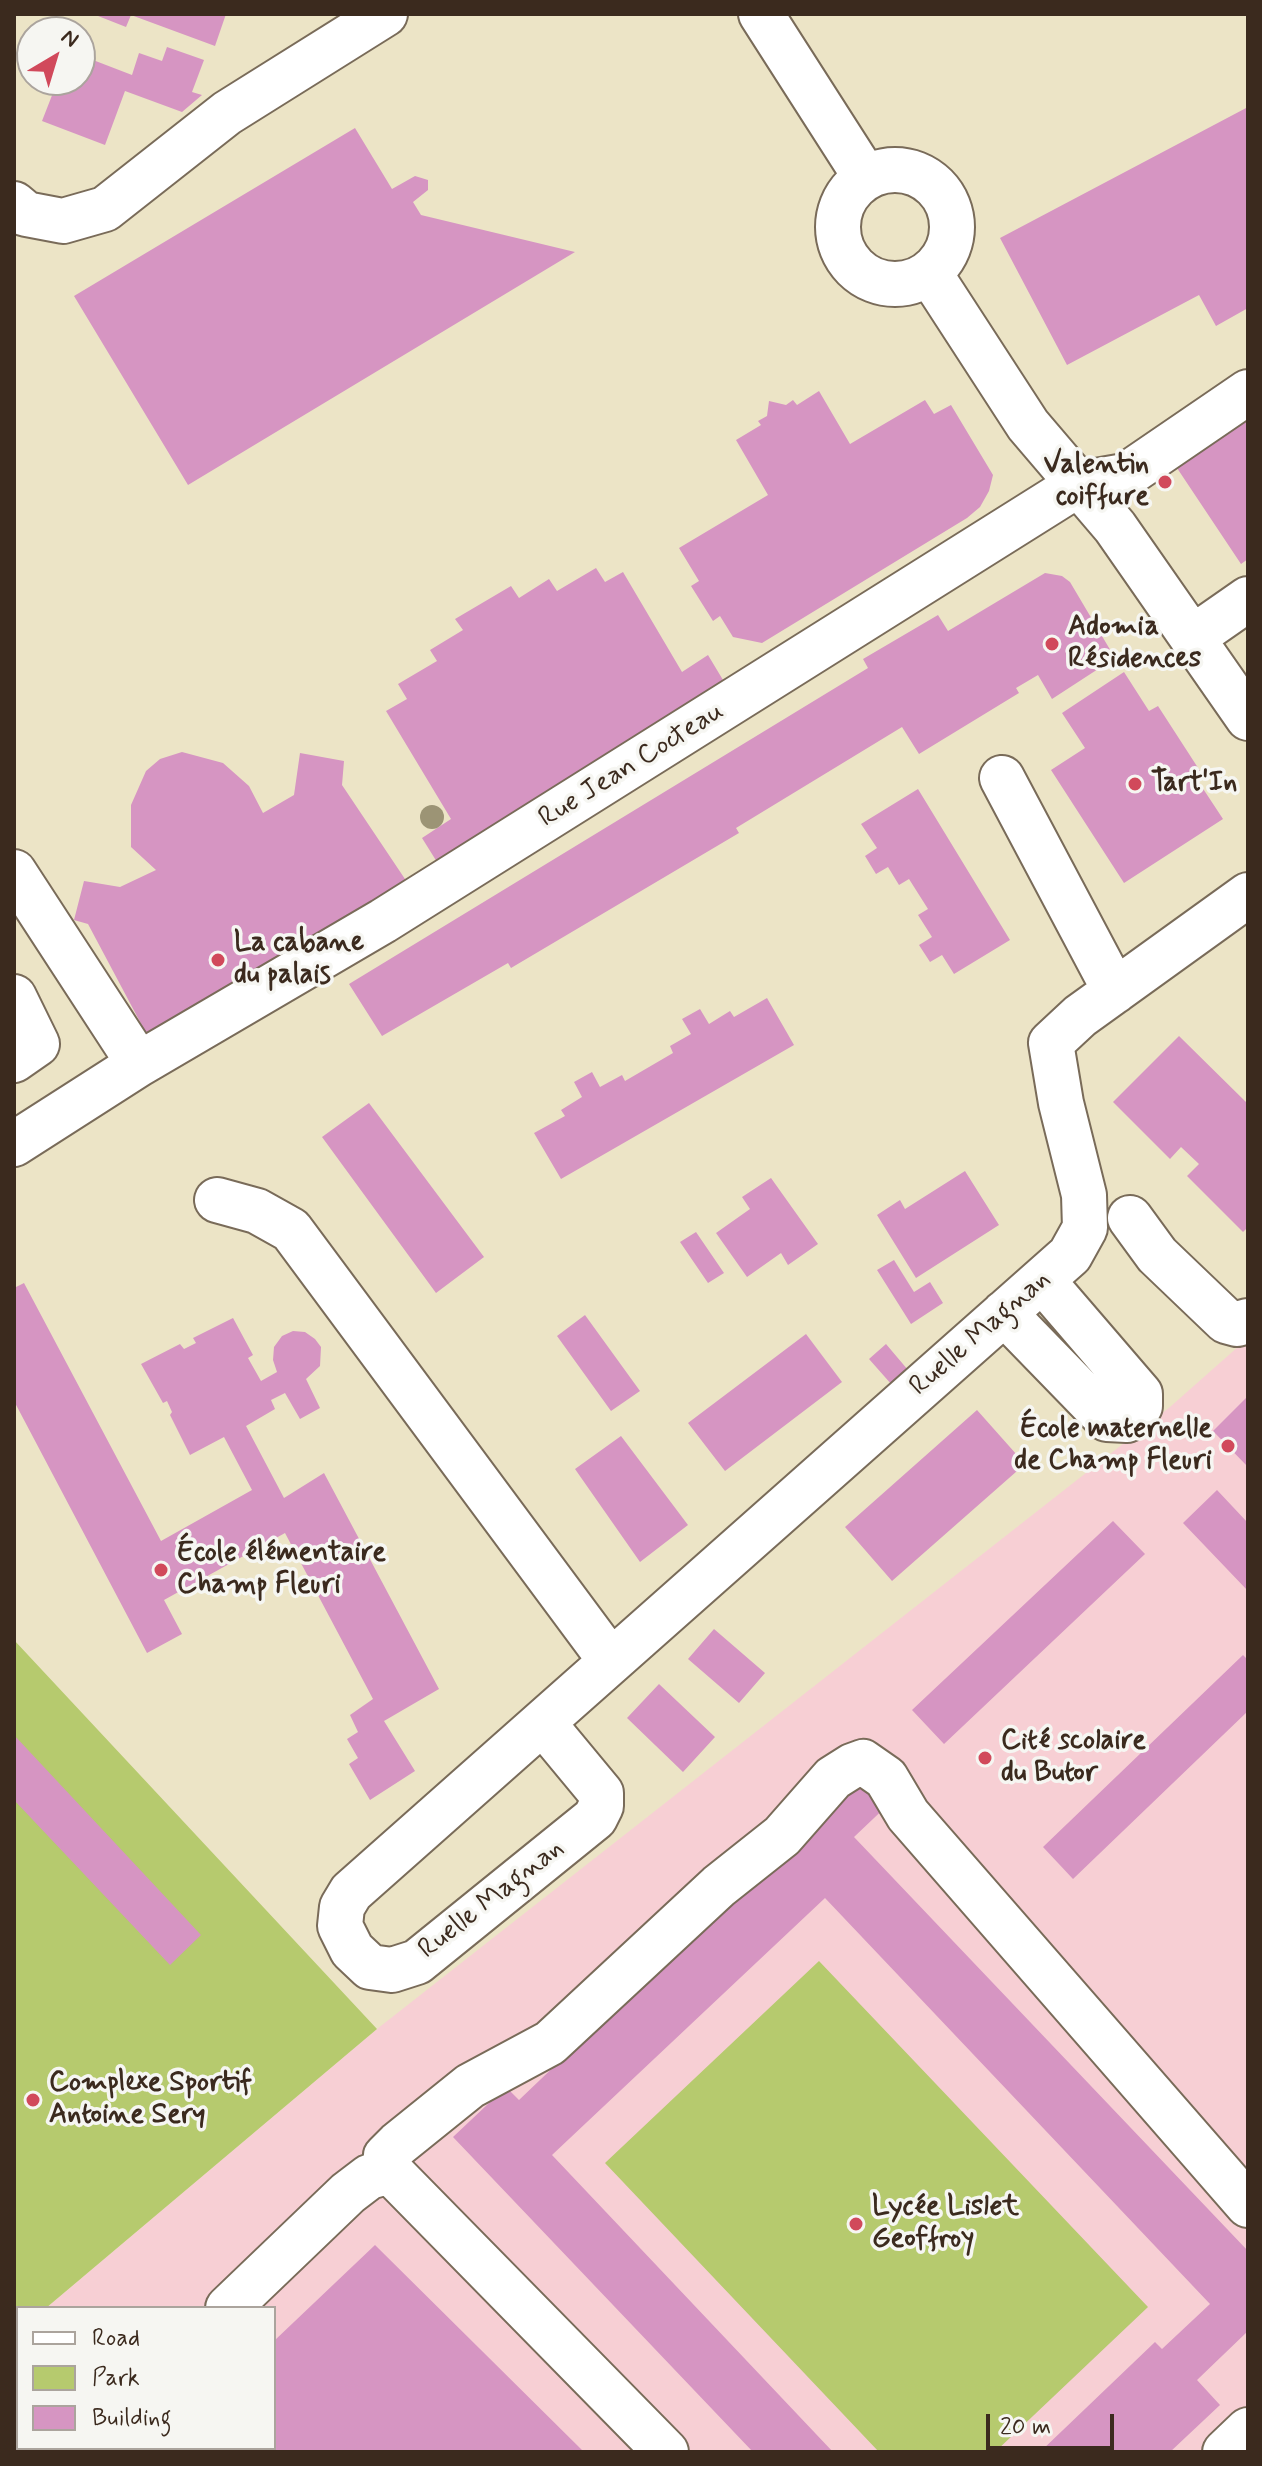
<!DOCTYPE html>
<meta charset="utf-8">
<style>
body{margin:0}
#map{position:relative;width:1262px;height:2466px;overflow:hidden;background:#ece4c6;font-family:Mynerve,sans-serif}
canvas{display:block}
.frame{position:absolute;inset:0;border:16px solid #3b2a1e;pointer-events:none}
.legend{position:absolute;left:16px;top:2306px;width:260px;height:144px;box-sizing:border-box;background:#f6f6f2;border:2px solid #aba49d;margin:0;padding:10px 14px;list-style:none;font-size:24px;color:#3b2a1e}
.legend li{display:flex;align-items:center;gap:16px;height:40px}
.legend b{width:40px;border:2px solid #aba49d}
.north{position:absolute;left:16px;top:16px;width:80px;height:80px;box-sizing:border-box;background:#f6f6f2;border:2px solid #aba49d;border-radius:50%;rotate:38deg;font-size:22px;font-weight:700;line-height:32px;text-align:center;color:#3b2a1e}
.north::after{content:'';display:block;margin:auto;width:28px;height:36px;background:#d1495b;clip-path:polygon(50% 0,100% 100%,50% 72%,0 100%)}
.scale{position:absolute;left:986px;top:2414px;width:128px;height:36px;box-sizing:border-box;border:4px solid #3b2a1e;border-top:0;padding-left:10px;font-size:24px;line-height:28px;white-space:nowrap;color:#3b2a1e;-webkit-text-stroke:6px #f6f6f2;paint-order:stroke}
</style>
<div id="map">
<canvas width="1262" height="2466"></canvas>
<div class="frame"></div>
<ul class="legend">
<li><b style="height:10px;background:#fff"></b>Road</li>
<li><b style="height:22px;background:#b6ca6e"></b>Park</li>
<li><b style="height:22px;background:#d695c2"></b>Building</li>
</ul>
<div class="north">N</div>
<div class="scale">20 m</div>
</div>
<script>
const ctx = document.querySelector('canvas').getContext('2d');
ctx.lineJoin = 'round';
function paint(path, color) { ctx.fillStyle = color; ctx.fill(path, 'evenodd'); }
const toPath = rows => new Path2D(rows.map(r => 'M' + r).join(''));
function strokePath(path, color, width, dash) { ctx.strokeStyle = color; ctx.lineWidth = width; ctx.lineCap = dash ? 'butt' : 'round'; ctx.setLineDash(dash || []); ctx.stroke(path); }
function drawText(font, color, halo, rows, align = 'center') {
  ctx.font = font + ' Mynerve,sans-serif'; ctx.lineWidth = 7; ctx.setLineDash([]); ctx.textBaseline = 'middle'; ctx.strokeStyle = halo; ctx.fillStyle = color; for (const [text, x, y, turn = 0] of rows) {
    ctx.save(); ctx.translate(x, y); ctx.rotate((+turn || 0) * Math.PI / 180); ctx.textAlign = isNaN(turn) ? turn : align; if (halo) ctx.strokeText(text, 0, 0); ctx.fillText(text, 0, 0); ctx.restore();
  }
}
paint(toPath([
 [1248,1338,1248,2452,14,2452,14,2335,18,2332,18,2448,274,2448,274,2308,46,2308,377,2029,1170,1407]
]), '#f7cfd4');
paint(toPath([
 [14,1640,377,2029,46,2308,18,2308,18,2332,14,2335],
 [819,1961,1148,2307,995,2452,879,2452,605,2163]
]), '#b6ca6e');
paint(toPath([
 [93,14,226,14,215,46,131,15,126,27],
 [167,47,204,60,192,92,202,95,182,112,125,91,105,145,42,121,58,80,80,80,80,55,132,75,139,53,162,61],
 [1248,107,1248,308,1216,326,1199,295,1067,365,1000,238],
 [355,128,392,189,415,176,428,180,428,190,413,202,421,215,575,252,188,485,74,296],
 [819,391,850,444,925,400,934,414,951,405,993,475,989,491,980,507,967,518,762,643,733,637,720,616,713,621,691,586,699,581,679,548,768,495,736,440,761,425,758,421,767,416,769,401,786,405,793,400,797,405],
 [1248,410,1248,559,1241,564,1173,462],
 [596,568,605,582,623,572,682,672,708,655,723,680,437,862,422,838,451,819,386,711,407,699,398,684,437,661,430,650,463,630,455,619,511,586,519,598,549,579,557,591],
 [1045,573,1062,576,1070,582,1115,658,1052,699,1038,675,1016,688,1019,693,919,754,902,727,736,828,739,833,511,968,508,963,382,1036,349,984,868,668,863,659,938,615,948,631],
 [1124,672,1149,711,1158,706,1202,774,1196,778,1223,819,1124,883,1051,770,1085,748,1062,713],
 [182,752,223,763,249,786,263,813,294,795,300,753,344,761,342,785,407,882,147,1035,88,924,74,920,84,881,120,887,156,870,131,847,131,805,146,771,160,759],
 [918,789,1010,940,954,974,942,955,930,962,919,945,932,937,918,915,928,909,909,879,899,885,888,867,876,874,865,856,877,848,861,824],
 [767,998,794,1045,561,1179,534,1133,565,1116,561,1110,582,1097,574,1082,592,1072,600,1087,622,1075,625,1081,673,1053,670,1046,691,1034,682,1019,700,1009,709,1024,730,1011,734,1017],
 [1179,1036,1248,1104,1248,1227,1243,1232,1187,1176,1199,1164,1181,1147,1170,1159,1113,1102],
 [369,1103,484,1257,436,1293,322,1137],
 [965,1171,999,1225,916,1278,877,1215,900,1200,905,1209],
 [771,1178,818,1244,788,1265,781,1253,747,1277,716,1233,750,1209,742,1197],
 [696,1232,724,1273,708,1283,680,1242],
 [894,1260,914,1292,930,1282,943,1303,911,1324,877,1270],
 [24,1283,161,1541,252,1490,224,1437,190,1455,170,1415,172,1412,167,1401,163,1403,141,1364,180,1344,184,1349,196,1343,193,1338,233,1318,253,1355,248,1358,261,1381,277,1372,273,1360,274,1347,282,1336,293,1331,305,1332,315,1339,321,1347,320,1366,306,1379,320,1408,300,1419,285,1393,271,1400,275,1409,246,1426,284,1498,324,1473,439,1689,384,1721,415,1771,370,1800,349,1764,358,1758,347,1739,358,1732,350,1715,373,1699,285,1533,164,1600,182,1634,147,1653,14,1401,14,1288],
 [585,1315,640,1391,611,1411,557,1336],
 [806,1334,842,1382,725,1471,688,1423],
 [886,1344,908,1370,892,1385,869,1359],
 [1248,1396,1248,1467,1213,1431],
 [977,1410,1025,1464,892,1581,845,1527],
 [621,1436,688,1525,640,1562,575,1469],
 [1217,1490,1248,1523,1248,1591,1183,1523],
 [1113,1521,1145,1554,944,1744,912,1710],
 [714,1629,765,1673,739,1703,688,1659],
 [1243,1655,1248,1660,1248,1711,1073,1879,1043,1847],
 [659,1684,715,1737,683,1772,627,1718],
 [14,1735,201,1935,170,1965,14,1800],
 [865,1770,893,1800,854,1837,1248,2251,1248,2331,1197,2380,1220,2405,1170,2452,1040,2452,1155,2342,1162,2349,1210,2304,825,1898,552,2155,833,2452,753,2452,453,2137,506,2087,519,2100],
 [375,2245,584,2452,139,2452,155,2448,274,2448,274,2341]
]), '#d695c2');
const minor = toPath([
 [761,14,866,178],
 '838 227a57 57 0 1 1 114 0a57 57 0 1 1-114 0Z',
 [14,204,26,214,63,221,105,209,227,113,385,14],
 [930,274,1028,425,1115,527,1248,718],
 [1192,638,1248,599],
 [1002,778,1115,991],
 [14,872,139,1064],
 [14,997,37,1044,14,1060],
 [14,1144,139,1064,383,921,1079,484,1125,476,1248,392],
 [217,1200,257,1211,291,1230,610,1660],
 [1130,1218,1157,1255,1226,1321,1237,1324,1248,1321],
 [1004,1313,1107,1419,1127,1420,1135,1414,1140,1406,1140,1394,1042,1280],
 [543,1723,601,1793,601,1806,595,1818,417,1962,392,1970,370,1967,352,1950,340,1926,342,1907,351,1892,1070,1255,1085,1228,1084,1195,1061,1103,1051,1043,1080,1016,1248,895],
 [228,2308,348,2193,369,2177,390,2171],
 [77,2452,82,2448],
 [666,2452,390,2171,386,2156,398,2144,470,2086,550,2043,719,1886,782,1836,833,1778,852,1766,863,1762,886,1778,908,1815,1248,2205],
 [1225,2452,1248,2430]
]);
strokePath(minor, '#796b59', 48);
strokePath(minor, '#fff', 44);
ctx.fillStyle = '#9c9475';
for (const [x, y] of [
 [432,817]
]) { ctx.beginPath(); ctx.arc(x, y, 12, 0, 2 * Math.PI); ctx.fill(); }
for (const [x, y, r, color] of [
 [1165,482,8,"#d1495b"],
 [1052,644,8,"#d1495b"],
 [1135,784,8,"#d1495b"],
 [218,960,8,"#d1495b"],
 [1228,1446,8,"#d1495b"],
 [161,1570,8,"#d1495b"],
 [985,1758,8,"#d1495b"],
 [33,2100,8,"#d1495b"],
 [856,2224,8,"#d1495b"]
]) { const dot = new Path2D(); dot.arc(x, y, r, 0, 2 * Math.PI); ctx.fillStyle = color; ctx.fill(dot); strokePath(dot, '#f6f6f2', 3); }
drawText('bold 28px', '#3b2a1e', '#f6f6f2', [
 ["Valentin",1149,466,"right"],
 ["coiffure",1149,498,"right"],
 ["Adomia",1068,628],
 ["Résidences",1068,660],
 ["Tart'In",1151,784],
 ["La cabane",234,944],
 ["du palais",234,976],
 ["École maternelle",1212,1430,"right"],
 ["de Champ Fleuri",1212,1462,"right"],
 ["École élémentaire",177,1554],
 ["Champ Fleuri",177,1586],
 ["Cité scolaire",1001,1742],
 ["du Butor",1001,1774],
 ["Complexe Sportif",49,2084],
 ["Antoine Sery",49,2116],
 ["Lycée Lislet",872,2208],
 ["Geoffroy",872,2240]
], 'left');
drawText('28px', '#3b2a1e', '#f6f6f2', [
 ["Rue Jean Cocteau",632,766,-32],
 ["Ruelle Magnan",981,1334,-41],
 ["Ruelle Magnan",492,1900,-38]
]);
</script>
